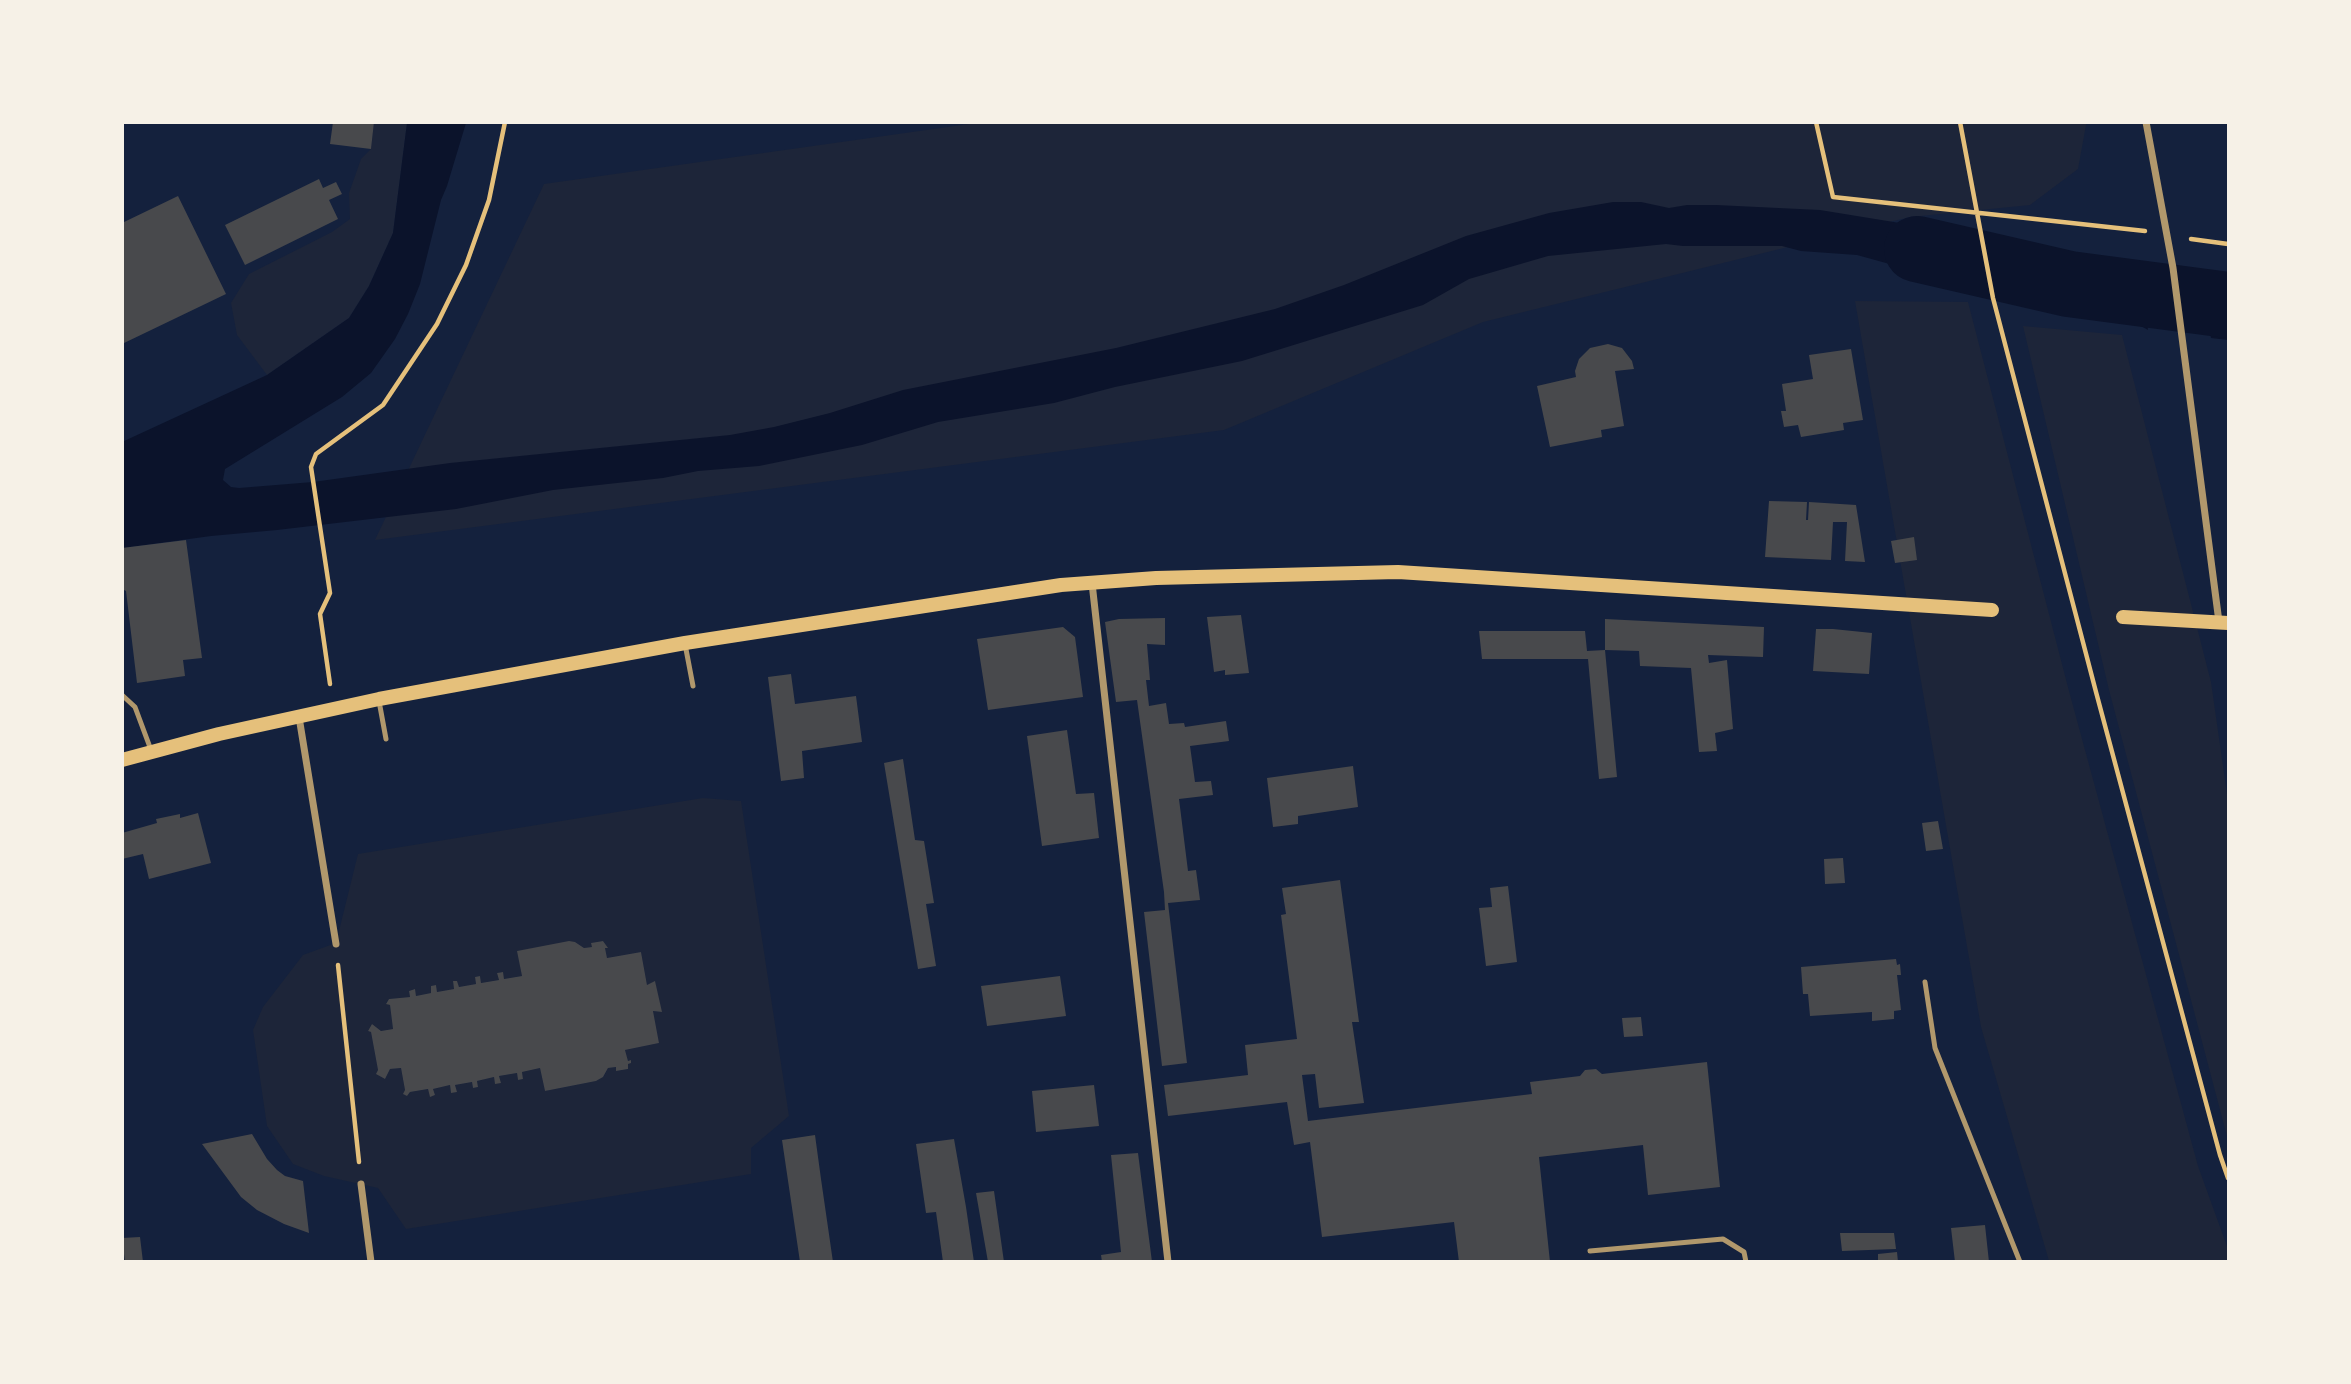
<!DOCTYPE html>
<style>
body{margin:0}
#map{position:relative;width:2351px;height:1384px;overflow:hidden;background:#14213d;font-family:Georgia,serif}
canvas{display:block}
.frame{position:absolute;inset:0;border:124px solid #f6f1e7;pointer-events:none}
</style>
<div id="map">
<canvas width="2351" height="1384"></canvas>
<div class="frame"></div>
</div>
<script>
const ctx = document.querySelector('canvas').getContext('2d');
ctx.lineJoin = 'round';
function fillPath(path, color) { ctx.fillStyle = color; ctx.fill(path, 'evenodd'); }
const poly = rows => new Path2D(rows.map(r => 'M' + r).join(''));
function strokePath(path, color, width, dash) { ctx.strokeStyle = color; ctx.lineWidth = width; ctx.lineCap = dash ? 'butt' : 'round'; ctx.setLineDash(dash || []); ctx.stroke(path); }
fillPath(poly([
 [983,122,2086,122,2086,125,2078,169,2030,205,1910,217,1483,322,1224,430,375,540,544,184],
 [374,123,407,123,393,233,369,286,349,318,267,375,237,335,231,303,249,274,332,232,350,219,349,193,361,159,371,149],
 [1855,301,1968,302,2069,691,2198,1166,2228,1249,2228,1261,2049,1261,1981,1027],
 [2023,326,2122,335,2211,682,2228,801,2228,1140,2109,690],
 [703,798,741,801,789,1116,751,1148,751,1174,406,1229,378,1188,324,1176,293,1164,267,1126,253,1030,263,1007,303,955,336,943,358,854],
 [603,941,607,948,605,948,607,958,641,952,647,985,655,982,661,1012,653,1011,659,1043,625,1050,628,1061,631,1060,628,1064,628,1069,616,1071,616,1067,608,1068,604,1076,596,1081,545,1091,540,1068,522,1072,523,1079,518,1080,517,1073,499,1076,501,1083,495,1083,494,1077,477,1081,478,1087,473,1088,472,1082,455,1085,456,1091,451,1093,450,1085,433,1089,435,1095,430,1096,428,1089,410,1092,407,1096,404,1094,405,1090,401,1068,390,1069,385,1079,377,1074,378,1070,371,1032,368,1031,372,1024,381,1031,393,1029,390,1005,386,1003,389,999,410,997,409,991,414,989,416,996,431,993,431,986,436,985,437,992,454,989,453,981,457,981,459,987,476,984,475,977,480,976,481,983,499,980,497,973,502,972,504,979,522,976,518,951,575,942,584,948,592,947,592,943]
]), '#1d2539');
fillPath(poly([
 [407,123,466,123,447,186,441,200,420,284,408,314,395,339,371,373,342,397,225,469,223,480,231,487,239,488,313,482,450,463,730,435,774,427,830,413,903,390,1116,348,1275,309,1344,285,1466,236,1549,213,1613,202,1641,202,1669,208,1687,205,1716,205,1820,210,2004,240,2009,297,1857,255,1801,251,1782,246,1683,246,1666,244,1548,256,1469,279,1423,305,1242,361,1115,387,1054,403,938,422,862,445,759,466,698,471,663,478,553,490,456,509,277,530,211,536,123,548,122,442,267,375,349,318,369,286,393,233],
 [2041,246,2140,270,2148,330,2141,326,2045,305,2041,271],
 [2201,275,2228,276,2228,340,2211,338]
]), '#0b132b');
strokePath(poly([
 [1917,249,2069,284,2228,305]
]), '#0b132b', 66);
fillPath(poly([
 [333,122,374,122,371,149,330,144],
 [319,179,323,188,336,182,342,194,329,200,338,219,245,265,225,225],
 [178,196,226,294,122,344,122,223],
 [1608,344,1622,348,1632,361,1634,369,1615,371,1624,426,1601,430,1602,437,1550,447,1537,386,1576,377,1575,371,1579,359,1590,348],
 [1851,349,1863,420,1843,423,1844,430,1801,437,1798,425,1784,427,1781,411,1786,411,1782,384,1813,379,1809,355],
 [1769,501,1807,502,1806,520,1808,520,1809,502,1856,505,1865,562,1845,561,1847,522,1833,522,1831,560,1765,557],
 [1914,537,1917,560,1895,563,1891,541],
 [186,540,202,658,183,660,185,676,137,683,126,591,122,589,122,548],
 [1241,615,1249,673,1225,675,1225,670,1214,672,1207,617],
 [1165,618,1165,645,1147,644,1150,680,1146,680,1149,706,1166,703,1169,724,1184,723,1185,727,1226,721,1229,741,1190,746,1195,782,1211,781,1213,795,1179,799,1188,871,1196,870,1200,900,1168,903,1187,1063,1162,1066,1144,912,1165,910,1164,892,1137,700,1116,702,1105,622,1119,619],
 [1605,619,1764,627,1763,657,1708,655,1709,663,1727,660,1733,729,1715,733,1717,751,1699,752,1691,668,1640,666,1639,651,1605,650],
 [1063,627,1075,637,1083,697,988,710,977,639],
 [1816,629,1833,629,1872,633,1869,674,1813,671],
 [1479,631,1585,631,1587,651,1605,650,1617,777,1599,779,1588,659,1482,659],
 [791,674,795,704,856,696,862,742,802,751,804,778,781,781,768,677],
 [1067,730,1076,794,1094,793,1099,838,1042,846,1027,736],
 [903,759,915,840,924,841,934,903,926,904,936,966,918,969,884,763],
 [1353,766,1358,807,1298,816,1298,824,1273,827,1267,778],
 [198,813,211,863,149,879,143,854,122,859,122,833,157,823,156,819,180,814,180,818],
 [1938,821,1943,849,1926,851,1922,823],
 [1843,858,1845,883,1825,884,1824,859],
 [1340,880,1359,1022,1352,1022,1364,1103,1319,1108,1315,1074,1302,1075,1308,1121,1532,1094,1530,1082,1580,1076,1585,1070,1596,1069,1602,1074,1707,1062,1720,1187,1648,1195,1643,1145,1539,1157,1550,1262,1459,1262,1454,1222,1322,1237,1310,1142,1294,1145,1287,1102,1168,1116,1164,1085,1248,1075,1245,1045,1297,1039,1281,915,1286,914,1282,888],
 [1508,886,1517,962,1486,966,1479,908,1492,907,1490,888],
 [569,941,575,942,584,948,592,947,591,943,603,941,608,948,605,948,607,958,641,952,647,985,655,981,662,1012,653,1011,659,1043,625,1050,628,1061,631,1060,631,1063,628,1064,628,1069,616,1071,616,1067,608,1068,603,1077,596,1081,545,1091,540,1068,522,1072,523,1079,518,1080,517,1073,499,1076,501,1083,495,1084,494,1077,477,1081,478,1087,473,1088,472,1082,455,1085,457,1092,451,1093,450,1085,433,1089,435,1095,430,1097,428,1089,410,1092,407,1096,403,1094,405,1090,401,1068,390,1069,385,1079,376,1074,378,1070,371,1032,368,1031,372,1024,381,1031,393,1029,390,1005,386,1004,389,999,410,997,409,991,415,989,416,996,431,993,431,986,436,985,437,992,454,989,453,981,457,981,459,987,476,984,475,977,480,976,481,983,499,980,497,973,503,972,504,979,522,976,517,951],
 [1896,959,1897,965,1900,964,1901,975,1897,975,1901,1010,1894,1011,1894,1019,1872,1021,1872,1012,1810,1016,1808,994,1803,994,1801,967],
 [1060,976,1066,1016,987,1026,981,986],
 [1641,1017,1643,1036,1624,1037,1622,1018],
 [1094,1085,1099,1126,1036,1132,1032,1091],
 [252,1134,267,1159,277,1170,285,1176,303,1181,309,1233,284,1224,257,1210,241,1197,202,1144],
 [815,1135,821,1179,833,1262,800,1262,782,1140],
 [954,1139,966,1207,974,1262,943,1262,936,1212,926,1213,916,1144],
 [1138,1153,1152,1262,1102,1262,1101,1255,1121,1252,1111,1155],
 [994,1191,1004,1262,988,1262,976,1193],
 [1985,1225,1989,1262,1955,1262,1951,1228],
 [1840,1233,1894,1233,1896,1249,1842,1251],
 [140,1237,143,1262,125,1262,122,1238],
 [1897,1252,1898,1262,1878,1262,1878,1254]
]), '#48494c');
strokePath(poly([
 [1816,122,1833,197,2145,231],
 [1960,122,1993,298,2096,692,2220,1155,2228,1178],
 [2191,239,2228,244],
 [330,684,320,614,330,593,311,467,316,454,383,405,437,324,466,265,489,200,505,122],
 [338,965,359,1162]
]), '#e5c07b', 4.5);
strokePath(poly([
 [685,644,693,686],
 [122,695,135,707,151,750],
 [379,701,386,739],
 [1925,982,1935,1048,2020,1262],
 [1590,1251,1723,1239,1744,1252,1746,1262]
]), '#b1986c', 5);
strokePath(poly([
 [2146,122,2173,268,2219,622],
 [1092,583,1168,1262],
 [299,717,336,944],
 [361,1184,371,1262]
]), '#b1986c', 7);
strokePath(poly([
 [2123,617,2228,623],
 [122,760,219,734,379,699,685,643,1061,585,1156,578,1398,572,1992,610]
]), '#e5c07b', 14);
</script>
